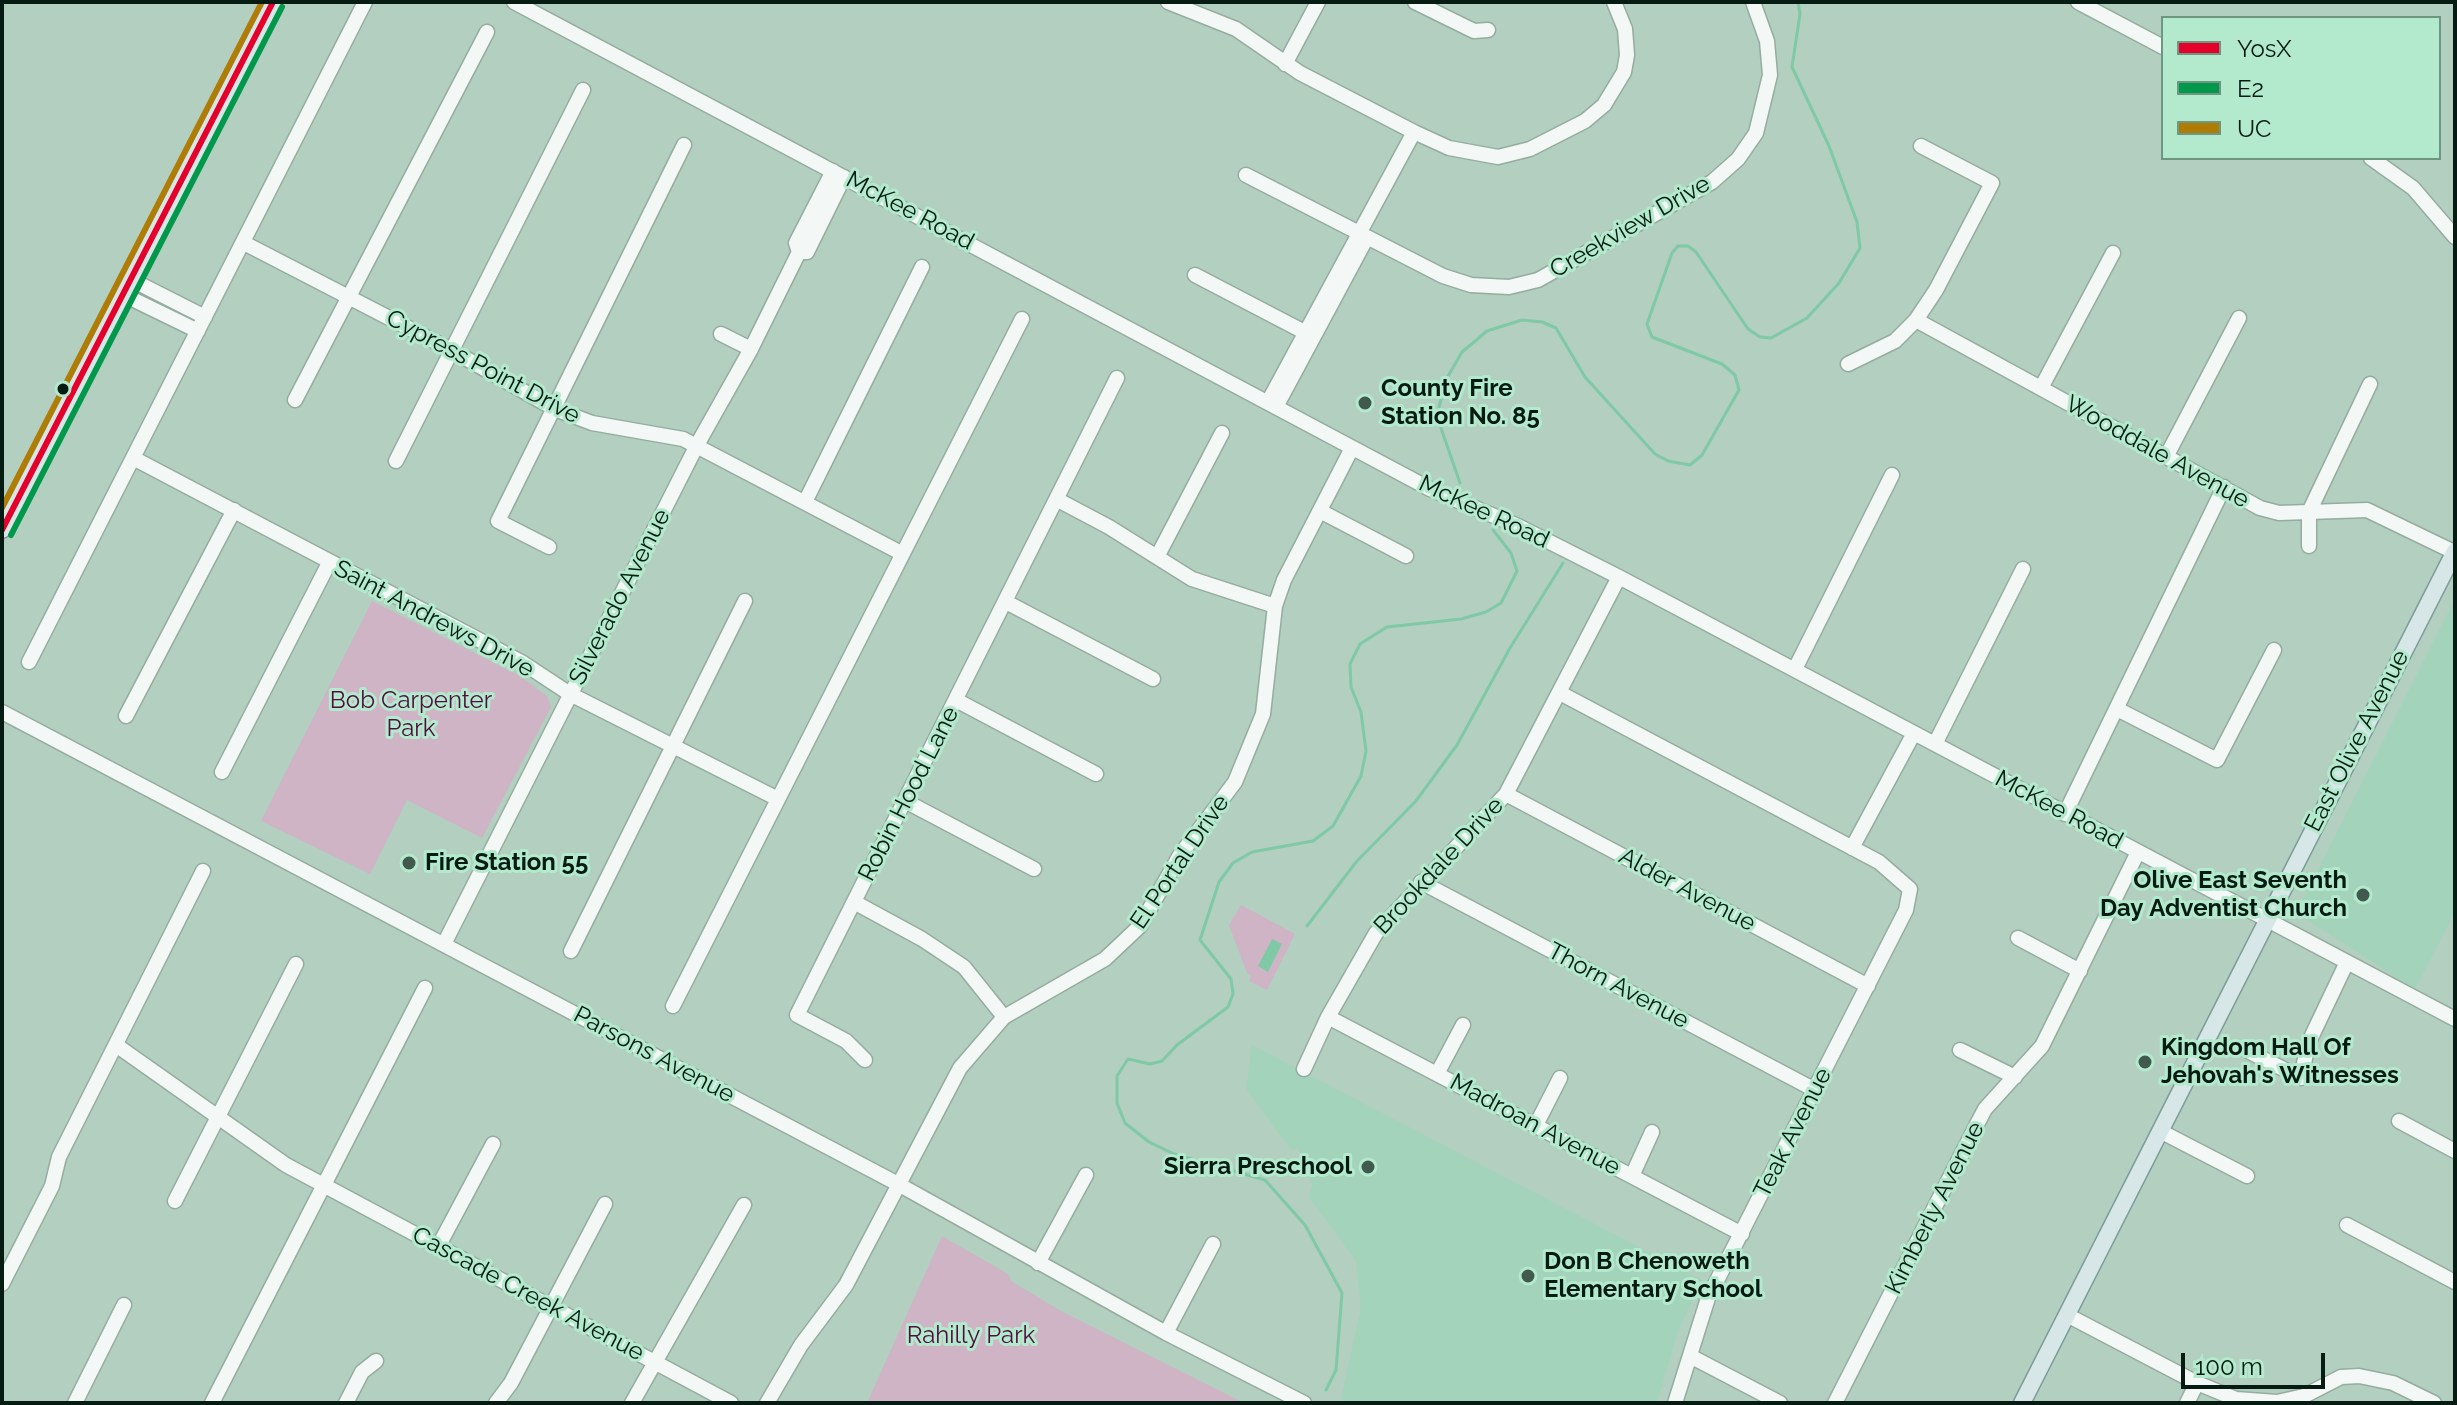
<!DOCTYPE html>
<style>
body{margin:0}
#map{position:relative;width:2457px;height:1405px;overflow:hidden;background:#b2cfc0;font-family:Raleway,sans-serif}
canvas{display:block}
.frame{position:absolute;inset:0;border:4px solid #061b11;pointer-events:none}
.legend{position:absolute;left:2161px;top:16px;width:280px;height:144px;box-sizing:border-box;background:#b3e9cc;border:2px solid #6e9781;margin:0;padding:10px 14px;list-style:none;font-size:24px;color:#061b11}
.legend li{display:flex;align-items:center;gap:16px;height:40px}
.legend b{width:40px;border:2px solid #6e9781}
.scale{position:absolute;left:2181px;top:1353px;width:144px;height:36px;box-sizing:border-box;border:4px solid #061b11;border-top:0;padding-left:10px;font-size:24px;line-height:28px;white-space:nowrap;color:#061b11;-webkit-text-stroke:6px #b3e9cc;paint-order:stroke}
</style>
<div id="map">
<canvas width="2457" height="1405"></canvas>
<div class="frame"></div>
<ul class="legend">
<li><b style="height:10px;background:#e4002b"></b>YosX</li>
<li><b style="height:10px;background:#01984b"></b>E2</li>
<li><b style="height:10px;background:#af7c05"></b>UC</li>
</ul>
<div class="scale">100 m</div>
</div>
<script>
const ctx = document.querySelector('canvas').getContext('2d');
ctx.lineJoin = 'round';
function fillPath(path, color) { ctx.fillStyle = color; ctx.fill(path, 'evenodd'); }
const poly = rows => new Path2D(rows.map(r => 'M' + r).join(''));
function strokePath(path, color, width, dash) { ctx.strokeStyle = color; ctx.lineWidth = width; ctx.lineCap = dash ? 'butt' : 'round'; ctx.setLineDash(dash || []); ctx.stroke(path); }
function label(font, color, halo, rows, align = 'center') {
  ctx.font = font + ' Raleway,sans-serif'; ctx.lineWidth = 6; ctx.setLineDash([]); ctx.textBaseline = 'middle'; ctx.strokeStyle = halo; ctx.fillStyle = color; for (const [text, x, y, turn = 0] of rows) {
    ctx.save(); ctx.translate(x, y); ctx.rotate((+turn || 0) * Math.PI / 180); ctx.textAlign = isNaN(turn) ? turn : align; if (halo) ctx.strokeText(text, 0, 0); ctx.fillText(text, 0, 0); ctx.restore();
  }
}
fillPath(poly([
 [2455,599,2455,912,2415,989,2296,913],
 [1252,1045,1702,1280,1678,1331,1657,1403,1347,1403,1341,1399,1361,1309,1356,1261,1309,1197,1312,1184,1298,1148,1291,1150,1246,1089]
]), '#a4d3bb');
fillPath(poly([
 [372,601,520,676,547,696,551,707,482,838,407,800,370,874,261,821],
 [1241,905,1295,934,1267,990,1249,981,1251,976,1247,973,1229,925],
 [942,1236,1008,1274,1011,1281,1061,1311,1244,1403,867,1403]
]), '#ceb4c5');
fillPath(poly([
 [1272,939,1282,944,1268,972,1258,966]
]), '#7fc9a6');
strokePath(poly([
 [1460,483,1441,428,1439,407,1447,378,1462,352,1487,331,1522,320,1542,322,1556,328,1585,377,1655,454,1668,461,1690,465,1702,455,1739,390,1735,375,1722,364,1652,337,1647,324,1672,253,1678,246,1688,246,1696,252,1748,329,1760,337,1771,338,1807,318,1839,283,1860,248,1857,222,1829,146,1792,67,1800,14,1798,2],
 [1307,926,1357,861,1416,801,1457,745,1510,648,1563,563],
 [1326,1390,1336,1370,1342,1293,1305,1225,1265,1180,1174,1154,1149,1142,1125,1123,1117,1103,1117,1076,1128,1059,1150,1064,1162,1061,1177,1045,1228,1007,1233,994,1231,979,1200,940,1219,882,1233,863,1252,852,1313,841,1333,826,1361,776,1366,751,1361,712,1351,687,1350,664,1360,644,1387,627,1461,619,1486,612,1501,603,1517,571,1511,553,1493,530],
 [1174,1403,1191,1403]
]), '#7fc9a6', 3);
const minor = poly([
 [514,2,1430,489,1518,526,1619,577,2455,1019],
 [1168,2,1236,29,1300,73,1414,132,1449,148,1498,157,1530,149,1585,121,1604,105,1624,72,1627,55,1625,29,1614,2],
 [1415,2,1474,31,1488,30],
 [2078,2,2163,47],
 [1285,64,1318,2],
 [2371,158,2413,188,2455,237],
 [1246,175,1443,276,1471,285,1509,287,1538,280,1712,182,1738,159,1756,133,1770,75,1767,41,1753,2],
 [244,243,451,350,555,409,592,423,683,439,901,553],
 [799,252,807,252,844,177],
 [1195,275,1312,336],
 [132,280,205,317],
 [124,295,198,331],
 [1916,320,2260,508,2279,513,2367,510,2454,552],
 [721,334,751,349],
 [1848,364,1895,341,1916,320,1936,290,1992,183,1921,146],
 [2041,388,2113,253],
 [295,400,487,32],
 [1268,402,1414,132],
 [1276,407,1364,243,1362,233],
 [2166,457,2239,318],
 [135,459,523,663,570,694,776,798],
 [396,461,583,90],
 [1058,500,1109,527,1192,579,1275,606],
 [805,502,922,267],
 [1320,511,1406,556],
 [2309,546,2309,512,2370,384],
 [549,547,498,521,684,145],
 [1157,557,1222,433],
 [1006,602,1153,679],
 [29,662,365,2],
 [1795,669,1892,475],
 [1560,693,1879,862,1910,889,1906,910,1708,1298,1675,1403],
 [956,700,1096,774],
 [2117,709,2217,760,2274,650],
 [2,712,898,1184,1166,1333,1304,1403],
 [126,716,234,510],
 [1935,744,2023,569],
 [222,772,329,563],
 [1506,794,1868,986],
 [905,801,1034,869],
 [2065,814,2224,487],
 [1852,848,1914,733],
 [1421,882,1815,1090],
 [854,902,922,939,964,967,1004,1017],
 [2018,938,2080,971],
 [444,944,697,445,751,349,799,252,796,243,833,171],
 [571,951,745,601],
 [673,1006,1022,319],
 [1328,1017,1742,1234],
 [116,1045,286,1165,731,1403],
 [1960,1050,2015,1077],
 [2246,1050,2301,1078,2308,1044,2347,962],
 [865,1060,846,1041,797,1015,1117,378],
 [1304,1069,1328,1017,1376,933,1506,794,1619,577],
 [1438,1072,1463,1025],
 [2399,1121,2455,1151],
 [1536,1125,1560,1078],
 [2160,1131,2247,1176],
 [1632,1176,1652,1132],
 [175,1201,296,964],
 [2347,1225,2455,1282],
 [438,1247,493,1144],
 [1038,1263,1086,1175],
 [2,1284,52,1186,59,1157,203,871],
 [2067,1315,2197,1383,2236,1399,2277,1402,2304,1396,2341,1377,2359,1376,2393,1383,2434,1403],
 [1166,1333,1213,1244],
 [1690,1356,1780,1403],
 [75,1403,124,1305],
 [212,1403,425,988],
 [346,1403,362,1372,376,1361],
 [496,1403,511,1383,605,1204],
 [632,1403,744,1205],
 [767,1403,801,1345,846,1285,960,1068,1004,1017,1105,959,1140,926,1180,855,1235,782,1263,714,1275,606,1284,580,1352,448],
 [1835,1403,1975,1128,1985,1109,2042,1046,2138,852],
 [2187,1403,2197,1383]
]);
const major = poly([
 [2,530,273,2],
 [2022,1403,2455,551]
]);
strokePath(minor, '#95aca0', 17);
strokePath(major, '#7c9c9a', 19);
strokePath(minor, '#f3f8f6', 14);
strokePath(major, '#d7e6e6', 16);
strokePath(poly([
 [2,530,273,2]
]), '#e4002b', 6);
strokePath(poly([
 [11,535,282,7]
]), '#01984b', 6);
strokePath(poly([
 [2,508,262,2]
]), '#af7c05', 6);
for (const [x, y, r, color] of [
 [63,389,7,"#061b11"],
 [1365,403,8,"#425a4e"],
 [409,863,8,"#425a4e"],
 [2363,895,8,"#425a4e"],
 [2145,1062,8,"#425a4e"],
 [1368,1167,8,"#425a4e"],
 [1528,1276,8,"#425a4e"]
]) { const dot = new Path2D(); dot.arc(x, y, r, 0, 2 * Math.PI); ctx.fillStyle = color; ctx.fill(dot); strokePath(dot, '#b3e9cc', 3); }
label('24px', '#061b11', '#b3e9cc', [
 ["McKee Road",910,211,28],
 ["Creekview Drive",1630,227,-30],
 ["Cypress Point Drive",483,367,28],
 ["Wooddale Avenue",2157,452,29],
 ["McKee Road",1484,512,25],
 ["Silverado Avenue",620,597,-63],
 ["Saint Andrews Drive",434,619,28],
 ["East Olive Avenue",2357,741,-63],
 ["Robin Hood Lane",909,794,-63],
 ["McKee Road",2059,810,28],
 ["El Portal Drive",1180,862,-56],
 ["Brookdale Drive",1439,866,-47],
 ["Alder Avenue",1687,890,28],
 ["Thorn Avenue",1618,986,28],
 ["Parsons Avenue",654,1055,28],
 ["Madroan Avenue",1535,1125,28],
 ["Teak Avenue",1793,1133,-63],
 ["Kimberly Avenue",1935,1208,-63],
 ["Cascade Creek Avenue",528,1294,28]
]);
label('bold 24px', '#061b11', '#b3e9cc', [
 ["County Fire",1381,389],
 ["Station No. 85",1381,417],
 ["Fire Station 55",425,863],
 ["Olive East Seventh",2347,881,"right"],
 ["Day Adventist Church",2347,909,"right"],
 ["Kingdom Hall Of",2161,1048],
 ["Jehovah's Witnesses",2161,1076],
 ["Sierra Preschool",1352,1167,"right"],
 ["Don B Chenoweth",1544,1262],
 ["Elementary School",1544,1290]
], 'left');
label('24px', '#510d3e', '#b3e9cc', [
 ["Bob Carpenter",411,701],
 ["Park",411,729],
 ["Rahilly Park",971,1336]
]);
</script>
